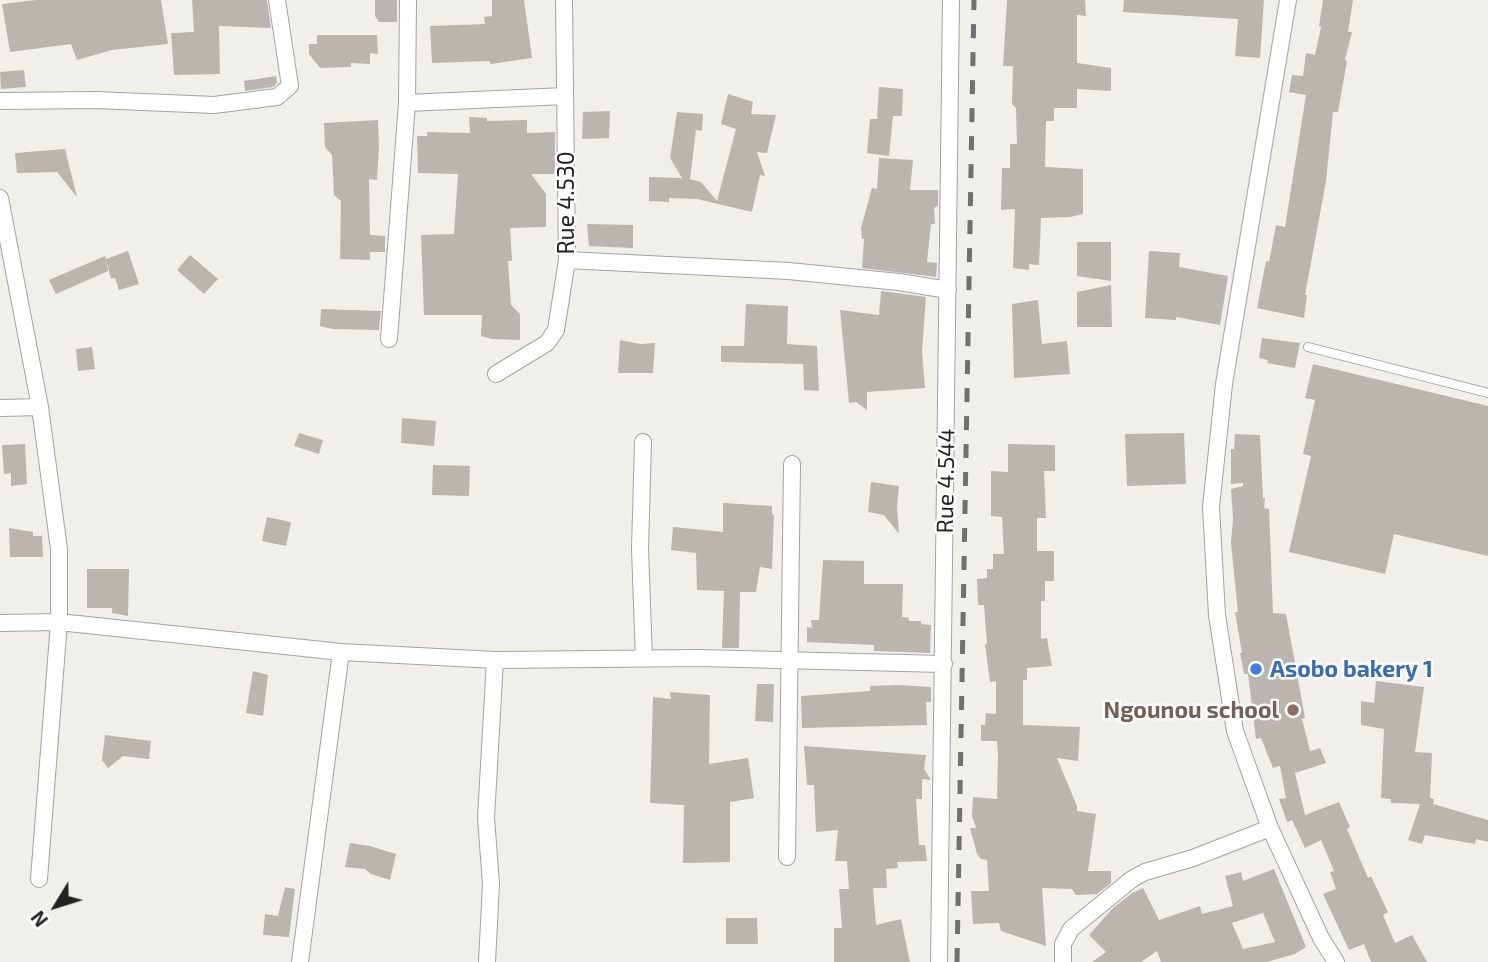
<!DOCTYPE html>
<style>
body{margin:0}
#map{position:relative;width:1488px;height:962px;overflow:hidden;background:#f1efe9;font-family:"Exo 2",sans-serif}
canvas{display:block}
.north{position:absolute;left:21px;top:871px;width:70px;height:70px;-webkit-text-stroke:5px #fff;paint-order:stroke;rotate:232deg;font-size:19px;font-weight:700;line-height:28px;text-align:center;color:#222}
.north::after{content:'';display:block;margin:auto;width:24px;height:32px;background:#222;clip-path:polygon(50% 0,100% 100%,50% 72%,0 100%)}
</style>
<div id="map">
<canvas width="1488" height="962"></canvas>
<div class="north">N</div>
</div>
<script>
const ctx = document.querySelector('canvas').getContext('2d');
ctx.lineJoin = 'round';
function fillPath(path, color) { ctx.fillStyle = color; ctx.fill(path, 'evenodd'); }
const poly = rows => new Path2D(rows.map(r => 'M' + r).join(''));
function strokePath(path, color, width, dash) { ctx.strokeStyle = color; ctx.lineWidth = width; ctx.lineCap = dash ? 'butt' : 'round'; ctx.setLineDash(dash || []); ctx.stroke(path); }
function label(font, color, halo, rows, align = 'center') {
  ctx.font = font + ' "Exo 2",sans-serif'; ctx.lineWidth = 5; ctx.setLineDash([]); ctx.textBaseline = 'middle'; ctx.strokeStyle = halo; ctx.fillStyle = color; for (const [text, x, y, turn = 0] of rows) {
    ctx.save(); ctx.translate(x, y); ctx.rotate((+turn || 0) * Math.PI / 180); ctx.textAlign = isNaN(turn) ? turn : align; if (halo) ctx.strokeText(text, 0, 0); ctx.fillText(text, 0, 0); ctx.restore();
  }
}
fillPath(poly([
 [36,0,161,0,168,44,112,50,77,60,71,44,10,52,2,4],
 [192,0,267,0,271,28,219,26,220,74,174,75,171,33,194,32],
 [375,0,397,0,397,22,379,22,375,16],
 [492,0,524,0,532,58,491,64,489,61,432,63,430,26,485,24,484,17,492,16],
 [1007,0,1085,0,1086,16,1077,15,1077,63,1111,68,1111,91,1077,89,1077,108,1054,108,1054,121,1046,121,1045,167,1083,169,1083,214,1070,217,1041,218,1039,265,1029,264,1029,270,1013,268,1015,209,1001,210,1002,168,1010,168,1010,144,1017,144,1016,108,1012,104,1013,66,1003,66],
 [1124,0,1264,0,1260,58,1235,56,1238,19,1123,12],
 [1323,0,1353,0,1348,32,1352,32,1345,60,1347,61,1338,112,1333,112,1326,181,1305,295,1307,295,1304,318,1257,308,1266,261,1269,262,1276,225,1285,227,1306,95,1289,92,1292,75,1303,76,1306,53,1315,55,1321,27,1319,26],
 [317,35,377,35,378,54,370,53,370,64,351,63,351,67,320,68,309,54,309,44,317,44],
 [24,70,26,87,1,89,0,72],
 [276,76,277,83,273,87,245,91,244,81],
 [879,87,903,89,902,116,893,116,889,156,867,153,870,119,877,119],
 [728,94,753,102,751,114,776,115,767,153,757,152,765,176,760,175,752,212,697,199,669,198,669,202,649,201,649,177,682,178,670,158,677,112,703,114,702,131,696,130,690,179,701,182,717,201,736,129,721,124],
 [610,111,609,138,582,139,583,112],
 [469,117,487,118,487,121,527,120,527,133,555,132,555,174,531,174,546,194,546,227,510,228,512,261,508,261,511,305,520,314,520,340,492,339,481,336,482,315,424,315,421,235,454,234,458,174,418,173,417,136,427,136,427,132,470,133],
 [378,120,379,145,377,180,369,179,370,235,385,236,385,252,370,252,370,260,340,259,341,201,334,195,332,155,325,147,324,123],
 [65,149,77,197,57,172,17,173,15,153],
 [879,158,913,160,910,190,938,190,938,206,934,208,935,224,931,224,927,262,937,263,936,277,862,268,864,239,862,239,861,228,872,188,877,189],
 [587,224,633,225,633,248,589,246],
 [1077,242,1111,242,1111,281,1077,276],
 [128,251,139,284,119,290,115,278,111,279,106,259,108,271,56,294,49,280,105,256,106,259],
 [1149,251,1180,253,1179,267,1228,276,1220,325,1176,317,1176,320,1145,318],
 [190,255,218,279,204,294,177,270],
 [1111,285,1112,327,1077,327,1077,292],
 [881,291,926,297,922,351,925,388,867,392,867,410,856,402,849,403,840,310,879,315],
 [1038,300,1042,344,1067,341,1070,374,1014,378,1012,304],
 [746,304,788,306,787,344,817,346,819,391,804,390,803,364,721,362,721,346,744,346],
 [321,309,381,311,379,330,333,329,320,326],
 [1262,338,1300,343,1295,368,1267,363,1268,360,1259,358],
 [620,340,640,344,655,343,653,373,618,373],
 [92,347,95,369,78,371,76,349],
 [1313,364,1488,406,1488,556,1394,534,1385,574,1289,552,1311,456,1303,454,1315,400,1305,398],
 [402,418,436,421,434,446,401,443],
 [299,433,323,440,319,454,294,446],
 [1184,433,1186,484,1127,486,1125,434],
 [1235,434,1260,435,1263,498,1265,498,1264,508,1269,509,1273,613,1286,614,1305,718,1302,719,1310,751,1320,748,1326,763,1295,773,1305,815,1339,802,1350,827,1347,829,1368,878,1371,876,1388,912,1383,915,1395,943,1412,935,1427,962,1371,962,1364,944,1349,950,1323,894,1336,889,1330,872,1334,871,1321,840,1305,848,1292,820,1287,822,1279,799,1286,798,1280,766,1273,768,1261,738,1256,739,1248,674,1244,674,1240,653,1242,653,1235,612,1238,612,1231,543,1233,519,1231,489,1243,486,1243,483,1231,484,1231,449,1234,449],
 [25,444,27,484,11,486,11,473,4,474,2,445],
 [1008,444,1055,445,1055,471,1044,471,1046,518,1037,518,1037,551,1054,551,1054,581,1045,581,1045,601,1041,601,1041,639,1047,638,1052,666,1027,668,1027,680,1023,680,1023,725,1080,727,1078,761,1057,758,1077,806,1077,811,1096,814,1088,871,1111,871,1111,883,1097,894,1076,895,1072,889,1042,888,1046,946,1001,931,999,923,973,924,971,891,989,891,987,860,981,859,977,854,970,828,976,828,972,816,973,797,997,799,998,755,997,741,981,741,981,725,985,725,986,713,996,714,996,681,990,682,985,644,987,644,984,605,978,605,977,579,987,578,987,569,993,569,993,554,1004,554,1002,517,991,516,991,471,1008,472],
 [433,465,470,466,469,496,432,495],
 [871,482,899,486,897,506,899,534,884,515,868,512],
 [723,503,772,506,772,514,774,515,772,569,760,567,756,592,740,592,739,648,722,648,724,591,697,590,696,553,671,550,673,527,723,532],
 [267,517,291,522,286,546,262,541],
 [9,528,33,532,33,536,42,536,43,557,10,557],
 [823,560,864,561,864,584,903,584,902,617,909,618,909,621,921,621,921,624,931,625,930,653,874,651,874,645,807,642,807,627,812,628,811,620,819,620],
 [87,569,129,569,128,616,112,613,112,608,87,608],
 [253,671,268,675,263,716,246,713],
 [1376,681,1424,687,1415,752,1432,753,1430,798,1434,799,1433,804,1488,820,1488,842,1476,839,1475,844,1425,835,1422,844,1408,840,1420,804,1391,803,1391,799,1381,798,1384,729,1361,725,1361,701,1374,703],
 [757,684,774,684,773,722,755,721],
 [898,685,931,687,931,702,926,702,927,725,802,728,801,696,870,691,870,686],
 [670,692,710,695,709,764,748,758,754,798,730,802,730,862,683,863,684,805,650,803,653,697,671,699],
 [105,735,151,741,149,759,123,756,108,768,102,760],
 [804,746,926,755,924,769,931,780,922,779,922,799,916,799,919,845,925,845,927,861,897,862,898,868,886,869,887,888,873,888,876,925,901,919,910,962,834,962,834,928,842,928,839,889,849,889,847,861,835,861,838,830,816,832,814,785,807,785],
 [350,843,370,846,396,854,390,880,371,874,365,869,345,867],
 [1274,869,1306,947,1295,954,1267,962,1161,962,1157,951,1141,962,1092,962,1106,952,1089,935,1112,909,1132,893,1143,888,1159,920,1200,906,1202,914,1233,906,1225,876,1241,872,1243,881],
 [1263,913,1275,942,1243,949,1232,923],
 [285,887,295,889,289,937,263,935,265,914,278,916],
 [726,918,757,918,758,944,726,944]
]), '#bab6af');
const service = poly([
 [1308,347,1488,393]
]);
const minor = poly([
 [1288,0,1224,384,1211,507,1217,615,1235,731,1270,828,1321,938,1336,962],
 [0,101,96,100,214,105,277,97,290,86,277,0],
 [407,103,565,96],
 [0,198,40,407,0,408],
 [567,260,789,271,899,282,948,290],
 [389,339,407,103,408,0],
 [496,374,547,343,556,330,567,260,564,0],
 [643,442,640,549,644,659],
 [0,623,59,622,341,652,495,660,699,658,944,664],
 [787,857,792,464],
 [39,879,59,622,59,549,40,407],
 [300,962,341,652],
 [487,962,491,884,486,818,495,660],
 [939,962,951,0],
 [1063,962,1063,944,1071,929,1132,879,1145,872,1193,858,1270,828]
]);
strokePath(service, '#a3a3a3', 10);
strokePath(minor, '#a3a3a3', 18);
strokePath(service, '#fff', 8);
strokePath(minor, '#fff', 16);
strokePath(poly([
 [957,962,974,0]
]), '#707070', 5, [14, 14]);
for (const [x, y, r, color] of [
 [1256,669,7,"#3f7fe0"],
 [1293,710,7,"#8d6e63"]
]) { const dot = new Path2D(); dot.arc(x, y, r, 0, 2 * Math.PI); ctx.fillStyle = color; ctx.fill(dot); strokePath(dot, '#fff', 2.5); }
label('23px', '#222', '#fff', [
 ["Rue 4.530",566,203,-90],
 ["Rue 4.544",946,481,-89]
]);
label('bold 23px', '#366cbe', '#fff', [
 ["Asobo bakery 1",1270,669]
], 'left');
label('bold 23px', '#785e54', '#fff', [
 ["Ngounou school",1279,710]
], 'right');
</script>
